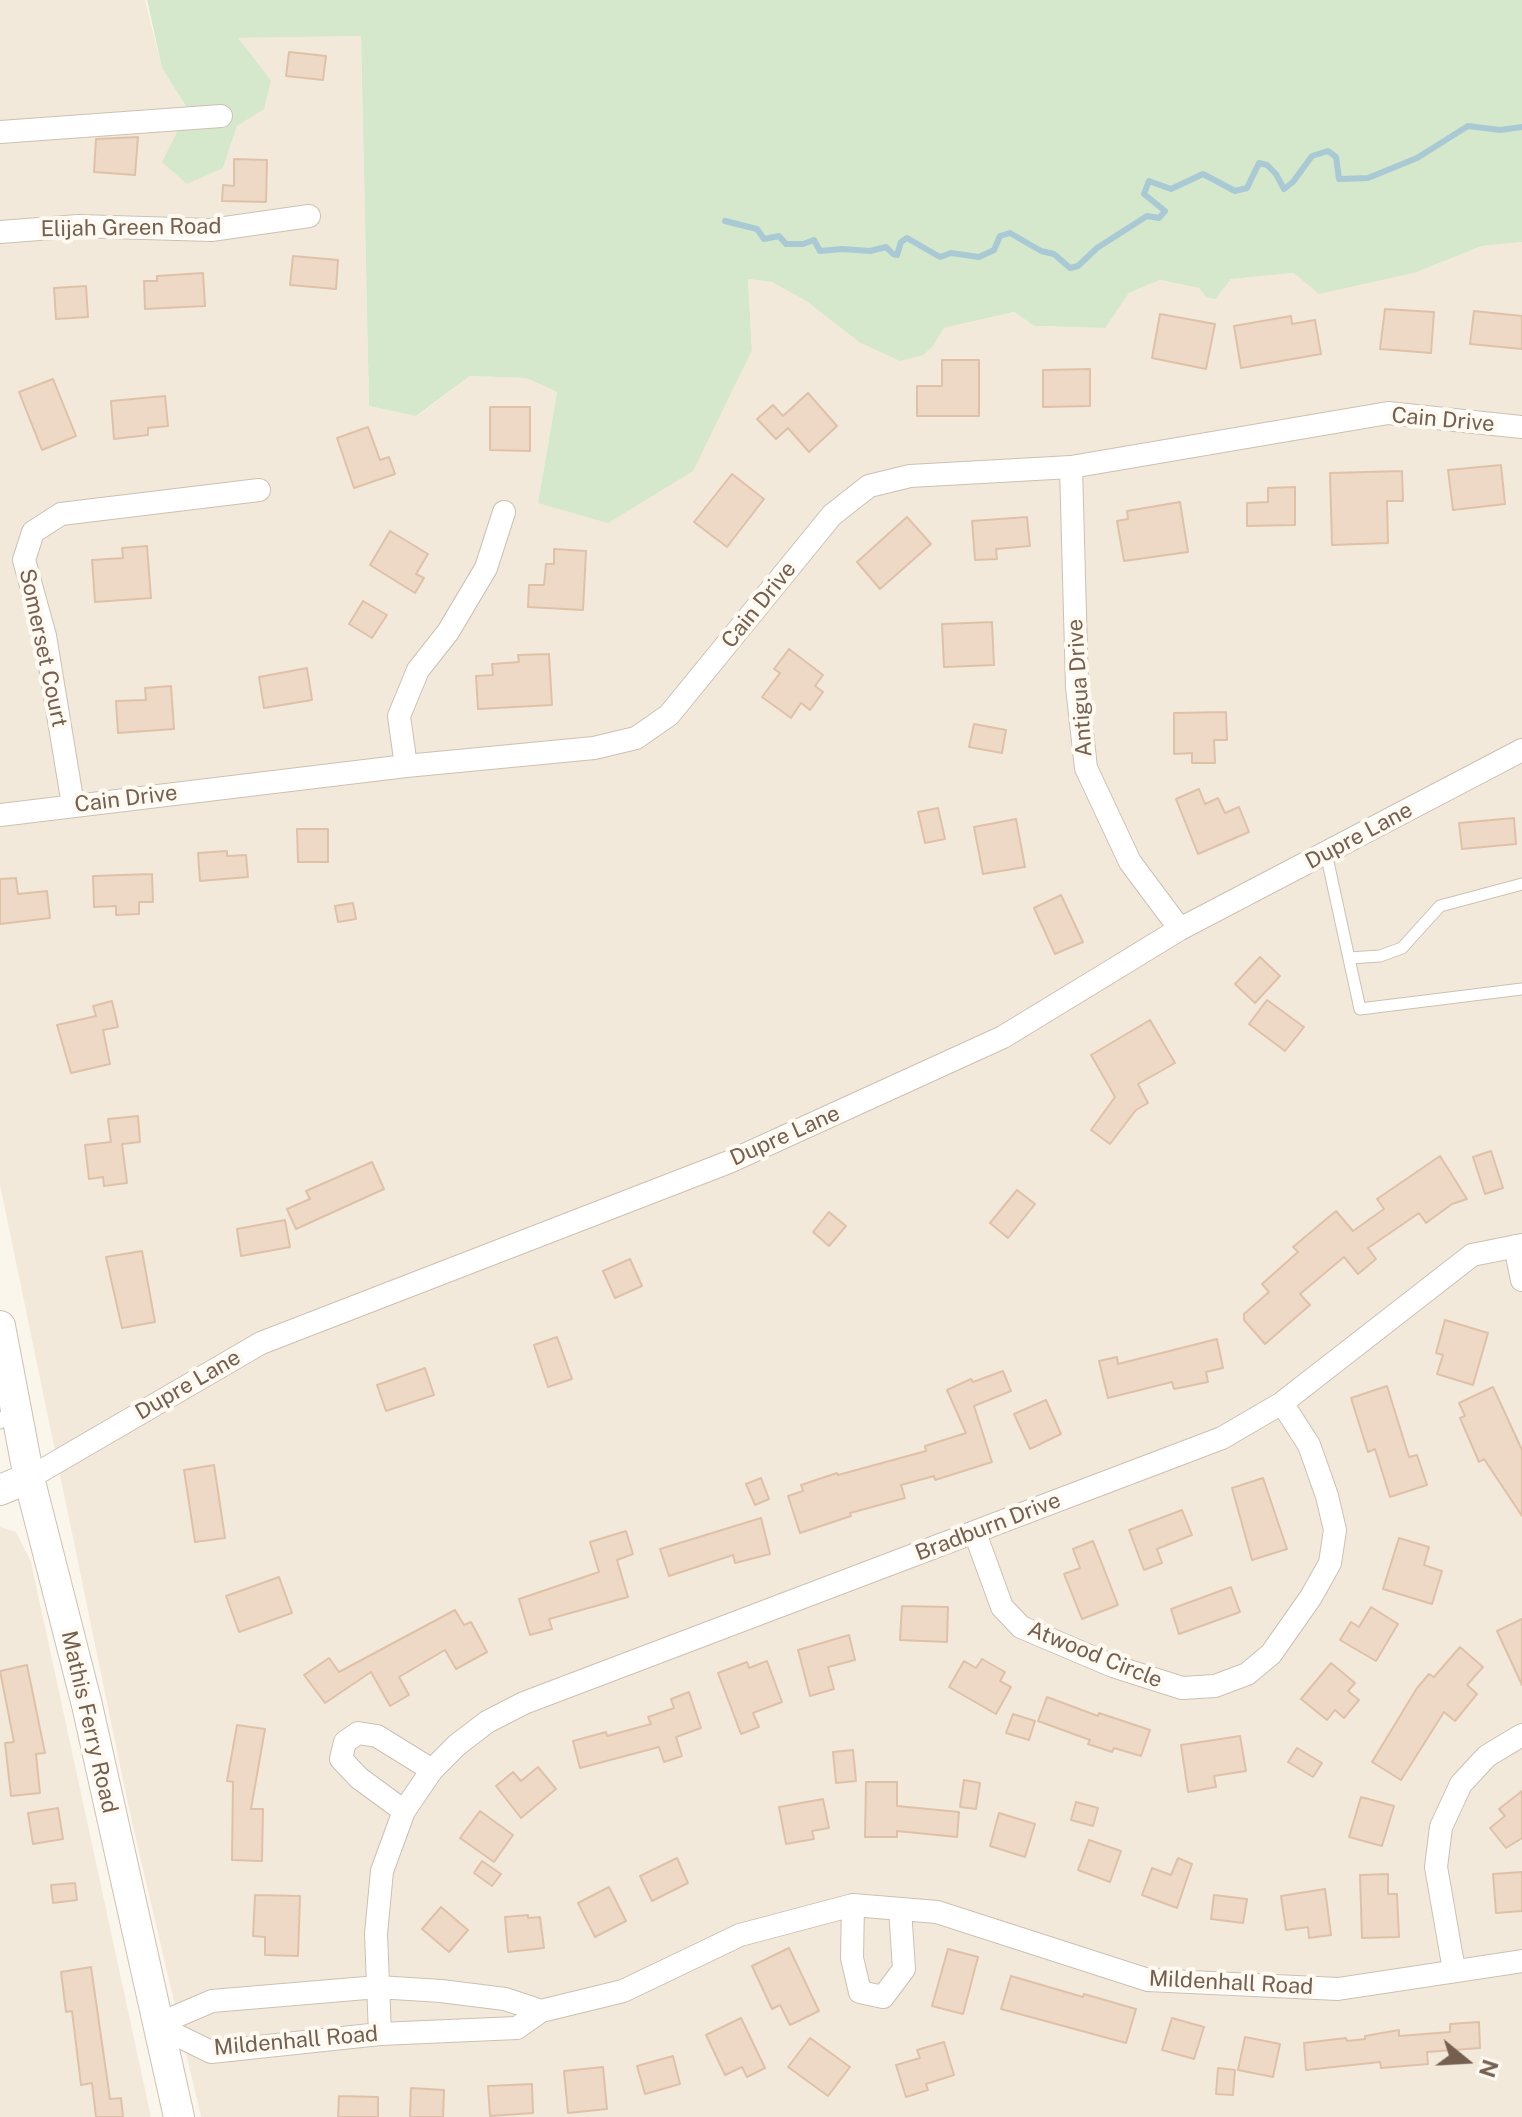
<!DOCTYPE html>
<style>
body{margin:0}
#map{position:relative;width:1522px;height:2117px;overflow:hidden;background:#fbf6ec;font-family:"Public Sans",sans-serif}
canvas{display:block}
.north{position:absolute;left:1426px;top:2021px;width:80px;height:80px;-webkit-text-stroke:6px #fefaf2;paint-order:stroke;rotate:108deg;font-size:22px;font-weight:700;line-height:32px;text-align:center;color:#756050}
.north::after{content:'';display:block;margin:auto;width:28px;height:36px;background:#756050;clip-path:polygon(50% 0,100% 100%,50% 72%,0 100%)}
</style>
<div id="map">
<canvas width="1522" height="2117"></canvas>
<div class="north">N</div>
</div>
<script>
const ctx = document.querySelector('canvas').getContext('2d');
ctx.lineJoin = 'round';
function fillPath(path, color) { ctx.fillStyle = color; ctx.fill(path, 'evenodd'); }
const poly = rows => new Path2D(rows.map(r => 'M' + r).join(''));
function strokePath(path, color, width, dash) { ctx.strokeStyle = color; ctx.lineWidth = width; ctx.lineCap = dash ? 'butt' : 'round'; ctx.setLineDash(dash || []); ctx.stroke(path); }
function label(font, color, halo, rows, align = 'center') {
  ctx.font = font + ' "Public Sans",sans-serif'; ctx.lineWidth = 8; ctx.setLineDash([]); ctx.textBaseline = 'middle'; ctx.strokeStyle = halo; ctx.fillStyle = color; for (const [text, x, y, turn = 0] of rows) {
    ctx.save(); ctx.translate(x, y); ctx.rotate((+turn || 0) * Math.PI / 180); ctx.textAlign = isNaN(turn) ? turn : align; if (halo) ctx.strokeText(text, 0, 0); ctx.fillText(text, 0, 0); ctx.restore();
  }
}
fillPath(poly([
 [0,0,145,0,162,68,223,168,237,126,271,80,237,38,361,36,369,406,417,416,470,376,526,378,557,392,538,503,752,350,748,279,772,282,806,301,859,342,933,346,944,328,1014,312,1034,326,1104,328,1129,293,1160,280,1199,288,1206,297,1231,279,1294,273,1417,272,1482,246,1522,242,1522,2117,201,2117,129,1809,0,1185],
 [0,1527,16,1532,31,1562,151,2117,0,2117]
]), '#f2e9db');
fillPath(poly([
 [147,0,1522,0,1522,242,1482,246,1417,272,1319,294,1294,273,1231,279,1215,299,1206,297,1199,288,1160,280,1129,293,1105,328,1034,326,1014,312,944,328,933,346,923,355,900,361,859,342,806,301,772,282,748,279,752,350,693,471,608,523,538,503,557,392,526,378,470,376,416,416,369,406,361,36,238,38,271,80,264,109,237,126,223,168,187,184,162,162,188,110,162,68]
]), '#d5e8cb');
strokePath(poly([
 [725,221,757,229,764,239,779,236,786,244,803,244,814,240,820,251,842,249,870,251,886,247,893,254,897,255,901,242,907,238,940,257,951,253,979,257,994,250,1000,236,1010,233,1041,251,1054,254,1070,268,1078,266,1097,248,1147,216,1159,218,1165,211,1144,194,1149,181,1171,189,1203,174,1235,191,1247,188,1259,163,1267,165,1276,174,1284,189,1293,182,1312,156,1328,151,1336,157,1339,179,1368,178,1417,158,1468,126,1500,130,1522,127]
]), '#a9cad4', 6);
const building = poly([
 [289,52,326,56,323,80,286,76,289,52],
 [138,137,135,175,94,172,96,139,138,137],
 [234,159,267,160,266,202,222,201,223,185,234,186,234,159],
 [293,256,338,260,336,289,290,285,293,256],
 [203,273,205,306,145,309,144,281,157,281,157,276,203,273],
 [86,286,88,317,56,319,54,288,86,286],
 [1385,309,1434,312,1431,353,1380,349,1385,309],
 [1474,311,1522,316,1522,349,1470,344,1474,311],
 [1160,314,1215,324,1206,369,1152,358,1160,314],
 [1291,316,1292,324,1315,320,1321,354,1241,368,1234,326,1291,316],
 [942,360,979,360,979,416,917,416,917,386,942,386,942,360],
 [1090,369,1090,406,1043,407,1043,370,1090,369],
 [53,379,76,436,42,450,19,392,53,379],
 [808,393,837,426,809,452,788,428,776,439,757,419,773,405,783,416,808,393],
 [165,396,168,426,148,428,148,435,114,439,111,401,165,396],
 [490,407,530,407,530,451,490,450,490,407],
 [368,427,380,460,389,457,395,474,354,488,337,438,368,427],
 [1501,465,1505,504,1453,510,1448,470,1501,465],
 [1402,471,1403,501,1387,501,1388,543,1332,545,1330,473,1402,471],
 [732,474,764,499,727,547,694,522,732,474],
 [1295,487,1295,525,1247,526,1247,503,1268,502,1268,488,1295,487],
 [1180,502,1188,552,1124,561,1117,521,1128,519,1127,511,1180,502],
 [907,517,931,544,880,589,857,562,907,517],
 [1027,517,1030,546,996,549,997,559,975,560,972,521,1027,517],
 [390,531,428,554,416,574,424,578,415,593,370,565,390,531],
 [147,546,151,598,95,602,92,560,123,558,122,548,147,546],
 [554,549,586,551,583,610,528,607,529,585,544,585,546,564,554,564,554,549],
 [363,601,387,615,372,638,349,624,363,601],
 [992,622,994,665,944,667,942,624,992,622],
 [789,649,823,675,815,686,823,692,810,710,801,703,791,718,762,697,780,673,774,669,789,649],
 [549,654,552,705,478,709,476,676,493,675,492,664,519,662,518,655,549,654],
 [307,668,312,700,264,708,259,677,307,668],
 [171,686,174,729,118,733,116,701,146,700,145,688,171,686],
 [1226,712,1227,740,1214,740,1215,763,1192,763,1192,753,1174,754,1174,713,1226,712],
 [974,724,1006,730,1002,753,969,747,974,724],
 [1199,789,1205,804,1218,798,1225,813,1239,807,1249,832,1198,854,1176,799,1199,789],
 [938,808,945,839,925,843,918,812,938,808],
 [1514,818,1516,844,1462,849,1459,823,1514,818],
 [1016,819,1025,867,983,874,974,827,1016,819],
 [297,829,328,829,328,862,298,862,297,829],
 [227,851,227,856,246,855,248,877,200,881,198,853,227,851],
 [152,874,153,902,139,902,139,914,116,915,116,906,94,907,93,876,152,874],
 [16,878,18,894,47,891,50,918,0,924,0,879,16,878],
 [1061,895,1083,942,1055,954,1034,908,1061,895],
 [353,903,356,919,338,922,335,906,353,903],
 [1260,957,1280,976,1255,1003,1235,984,1260,957],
 [1267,1000,1304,1027,1285,1051,1249,1024,1267,1000],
 [112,1001,118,1027,103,1030,110,1064,71,1073,57,1025,96,1016,93,1006,112,1001],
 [1150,1020,1175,1063,1138,1084,1148,1103,1136,1110,1110,1144,1091,1130,1115,1097,1091,1055,1150,1020],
 [138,1116,140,1142,122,1144,127,1183,104,1186,103,1177,89,1179,85,1145,111,1142,108,1119,138,1116],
 [1491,1151,1503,1188,1485,1194,1473,1157,1491,1151],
 [1440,1156,1467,1199,1452,1204,1426,1223,1419,1213,1368,1248,1376,1259,1358,1274,1344,1257,1300,1294,1310,1305,1265,1344,1244,1320,1244,1314,1269,1292,1262,1284,1298,1252,1293,1247,1336,1211,1353,1231,1384,1209,1377,1199,1440,1156],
 [372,1162,384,1189,296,1229,287,1209,310,1199,306,1191,372,1162],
 [1017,1190,1035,1204,1008,1238,990,1223,1017,1190],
 [829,1212,846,1226,829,1246,813,1232,829,1212],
 [285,1220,290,1247,241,1256,237,1229,285,1220],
 [142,1251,155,1322,122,1328,106,1257,142,1251],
 [630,1259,642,1286,615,1298,603,1271,630,1259],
 [1445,1320,1488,1333,1473,1385,1437,1374,1443,1355,1436,1353,1445,1320],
 [557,1337,572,1379,548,1387,534,1345,557,1337],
 [1217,1339,1223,1368,1206,1372,1208,1382,1174,1389,1172,1382,1108,1398,1099,1361,1117,1357,1118,1364,1217,1339],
 [425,1368,434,1395,386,1411,377,1385,425,1368],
 [1003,1371,1011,1391,974,1406,992,1462,935,1480,934,1476,901,1485,905,1498,850,1513,851,1516,800,1533,788,1496,803,1491,801,1485,837,1473,838,1475,926,1451,925,1446,966,1433,947,1390,971,1379,973,1382,1003,1371],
 [1387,1386,1409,1457,1417,1455,1427,1485,1390,1497,1375,1449,1368,1452,1351,1398,1387,1386],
 [1493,1387,1522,1450,1522,1516,1484,1459,1479,1462,1460,1418,1465,1416,1459,1403,1493,1387],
 [1046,1400,1061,1434,1030,1449,1014,1414,1046,1400],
 [214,1465,225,1538,195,1542,184,1470,214,1465],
 [761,1478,769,1499,755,1505,746,1484,761,1478],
 [1263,1478,1287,1549,1252,1560,1232,1488,1263,1478],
 [1182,1510,1192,1535,1157,1549,1162,1563,1144,1570,1129,1530,1182,1510],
 [761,1518,770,1554,735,1563,733,1555,669,1576,660,1549,761,1518],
 [626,1531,633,1554,617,1560,628,1597,549,1619,552,1629,530,1635,519,1599,599,1572,590,1542,626,1531],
 [1399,1538,1429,1547,1424,1565,1442,1571,1432,1604,1383,1589,1399,1538],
 [1093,1541,1118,1605,1082,1619,1064,1574,1080,1568,1073,1549,1093,1541],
 [279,1577,292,1613,239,1632,226,1596,279,1577],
 [1231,1587,1240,1612,1179,1634,1171,1609,1231,1587],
 [902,1606,948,1607,947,1642,900,1640,902,1606],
 [1371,1607,1398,1624,1376,1661,1340,1640,1351,1622,1359,1627,1371,1607],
 [455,1610,464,1625,471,1622,487,1652,456,1669,445,1650,399,1677,409,1695,390,1706,371,1672,325,1703,304,1675,329,1658,339,1672,455,1610],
 [1522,1619,1522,1685,1497,1631,1522,1619],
 [849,1635,855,1660,828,1667,834,1689,810,1696,798,1650,849,1635],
 [1460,1647,1483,1667,1467,1685,1477,1694,1455,1721,1444,1712,1401,1780,1372,1762,1417,1688,1429,1674,1434,1677,1460,1647],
 [982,1659,1005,1672,1000,1681,1011,1687,996,1714,949,1687,964,1661,976,1668,982,1659],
 [767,1661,782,1702,753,1713,759,1727,741,1734,718,1673,747,1662,749,1668,767,1661],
 [1331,1663,1355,1683,1348,1691,1359,1700,1344,1718,1335,1710,1327,1720,1301,1699,1331,1663],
 [27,1665,45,1753,36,1754,40,1793,11,1796,5,1743,14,1742,0,1671,27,1665],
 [689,1692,701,1728,676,1737,682,1756,664,1762,659,1747,580,1768,573,1741,606,1732,607,1736,651,1724,648,1717,674,1708,671,1699,689,1692],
 [1047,1697,1098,1716,1099,1713,1150,1730,1141,1756,1114,1748,1112,1752,1088,1744,1090,1740,1038,1721,1047,1697],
 [1013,1714,1035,1721,1029,1740,1006,1733,1013,1714],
 [237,1725,265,1729,251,1809,263,1809,262,1861,232,1860,233,1782,227,1781,237,1725],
 [1240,1736,1246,1771,1214,1776,1216,1787,1188,1792,1181,1745,1240,1736],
 [1297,1748,1322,1763,1313,1777,1288,1762,1297,1748],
 [853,1750,856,1781,836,1783,833,1752,853,1750],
 [538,1767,556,1789,521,1818,496,1786,513,1772,521,1781,538,1767],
 [964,1780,980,1783,976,1809,960,1807,964,1780],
 [866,1782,897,1782,897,1806,959,1812,957,1837,897,1831,897,1837,865,1837,866,1782],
 [1522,1791,1522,1838,1506,1848,1490,1828,1505,1816,1499,1809,1522,1791],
 [1361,1797,1394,1806,1382,1846,1349,1837,1361,1797],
 [823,1799,829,1828,812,1831,814,1839,786,1844,779,1807,823,1799],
 [1076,1802,1098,1808,1093,1826,1071,1820,1076,1802],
 [58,1808,63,1839,33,1844,28,1813,58,1808],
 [480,1811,513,1835,494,1862,460,1838,480,1811],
 [999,1813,1035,1824,1025,1857,990,1846,999,1813],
 [1089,1840,1121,1851,1110,1882,1078,1870,1089,1840],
 [677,1858,688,1883,652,1901,640,1876,677,1858],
 [1178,1858,1192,1864,1177,1908,1142,1895,1152,1868,1171,1875,1178,1858],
 [482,1861,501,1874,492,1886,474,1873,482,1861],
 [1522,1872,1522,1911,1496,1913,1493,1874,1522,1872],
 [1388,1874,1388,1894,1397,1894,1399,1937,1362,1938,1360,1875,1388,1874],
 [75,1883,77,1900,53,1903,51,1885,75,1883],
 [609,1887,626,1921,595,1937,578,1903,609,1887],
 [1325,1889,1331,1935,1309,1938,1308,1927,1286,1930,1281,1896,1325,1889],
 [255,1895,300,1896,298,1956,265,1955,265,1937,253,1936,255,1895],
 [1214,1895,1247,1899,1243,1923,1211,1919,1214,1895],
 [441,1907,468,1930,449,1952,422,1929,441,1907],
 [528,1915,528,1918,540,1917,544,1948,508,1952,505,1917,528,1915],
 [789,1948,819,2011,790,2025,780,2005,772,2009,752,1966,789,1948],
 [948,1949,978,1957,963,2014,932,2006,948,1949],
 [91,1967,110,2099,121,2098,123,2117,96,2117,92,2083,81,2085,72,2011,66,2012,61,1972,91,1967],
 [1011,1976,1083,1997,1084,1994,1136,2009,1126,2043,1001,2009,1011,1976],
 [741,2018,765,2068,747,2077,742,2067,725,2075,706,2035,741,2018],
 [1172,2018,1204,2027,1194,2059,1162,2050,1172,2018],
 [1479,2022,1480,2048,1427,2052,1428,2064,1381,2068,1380,2062,1306,2070,1304,2043,1346,2038,1347,2041,1365,2039,1365,2036,1399,2030,1399,2036,1450,2032,1450,2024,1479,2022],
 [1245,2037,1280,2044,1273,2077,1238,2070,1245,2037],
 [810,2038,850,2067,828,2096,788,2067,810,2038],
 [944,2042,954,2075,926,2084,928,2090,906,2097,896,2065,920,2058,917,2050,944,2042],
 [673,2056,680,2084,645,2094,637,2066,673,2056],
 [603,2067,607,2109,568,2113,564,2071,603,2067],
 [1218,2068,1235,2070,1233,2095,1216,2094,1218,2068],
 [532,2084,533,2113,490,2116,488,2086,532,2084],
 [411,2088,444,2090,443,2117,410,2117,411,2088],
 [339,2096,378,2097,378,2117,338,2117,339,2096]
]);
fillPath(building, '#eed9c6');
strokePath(building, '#dfc1a8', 2);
const lane = poly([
 [1326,853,1360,1009,1522,989],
 [1349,958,1380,956,1402,948,1440,906,1522,884],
 [0,1423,3,1417,17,1416]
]);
const street = poly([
 [0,132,221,116],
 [0,232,78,226,211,230,309,216],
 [1071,467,1077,687,1086,768,1130,862,1180,929],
 [406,766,399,716,418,670,448,632,486,568,504,512],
 [73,805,45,636,24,560,33,532,61,514,259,490],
 [0,815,406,766,594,748,636,738,669,715,832,515,869,486,910,476,1071,467,1388,413,1522,427],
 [1515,1246,1522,1280],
 [29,1478,261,1343,729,1162,1003,1037,1180,929,1522,750],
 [975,1533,1002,1607,1021,1627,1113,1666,1182,1688,1215,1686,1247,1674,1271,1654,1311,1597,1330,1563,1335,1530,1327,1496,1309,1445,1282,1403],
 [404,1811,359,1778,341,1759,345,1742,358,1733,377,1736,432,1770],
 [853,1905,852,1958,860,1992,883,1997,904,1969,900,1909],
 [1454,1970,1436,1867,1441,1827,1461,1784,1487,1756,1522,1735],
 [156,2025,211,2052,380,2034,517,2028,541,2011,623,1991,740,1935,853,1905,937,1912,1148,1980,1338,1989,1522,1961],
 [156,2025,212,2001,378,1987,441,1991,505,1999,541,2011],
 [380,2034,376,1934,382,1871,404,1811,432,1770,457,1745,487,1722,524,1703,1222,1438,1282,1403,1472,1255,1522,1245]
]);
const secondary = poly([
 [0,1326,29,1478,87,1705,179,2117],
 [0,1490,29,1478]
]);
strokePath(lane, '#cdc0b2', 13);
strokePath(street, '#cdc0b2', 24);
strokePath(secondary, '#cfc0b0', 32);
strokePath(lane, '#fff', 11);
strokePath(street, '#fff', 22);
strokePath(secondary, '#fff', 30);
label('22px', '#756050', '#fefaf2', [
 ["Elijah Green Road",131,228,-1],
 ["Cain Drive",1443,420,5],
 ["Cain Drive",759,605,-51],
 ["Somerset Court",43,648,78],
 ["Antigua Drive",1080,688,-94],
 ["Cain Drive",126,799,-7],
 ["Dupre Lane",1359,836,-28],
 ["Dupre Lane",785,1136,-24],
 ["Dupre Lane",188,1385,-30],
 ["Bradburn Drive",988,1527,-21],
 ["Atwood Circle",1095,1655,22],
 ["Mathis Ferry Road",89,1722,77],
 ["Mildenhall Road",1231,1983,3],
 ["Mildenhall Road",296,2041,-5]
]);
</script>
